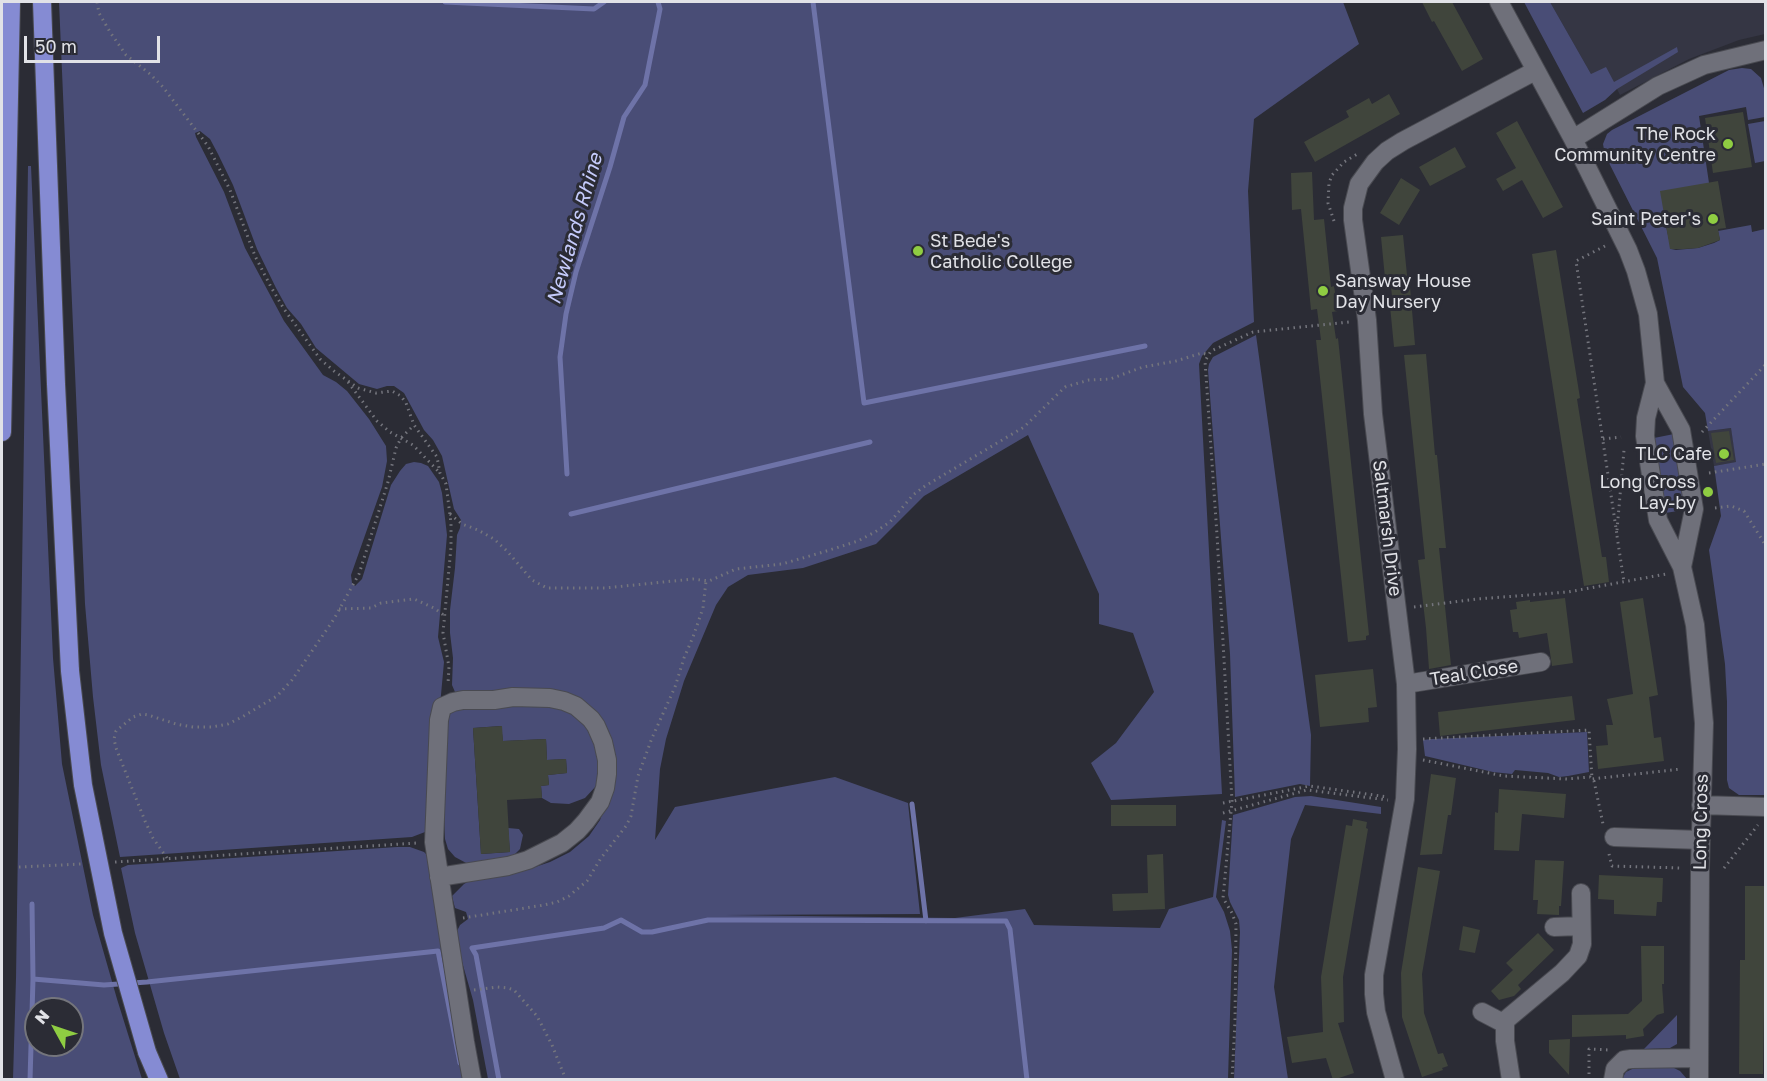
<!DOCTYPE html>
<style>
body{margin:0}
#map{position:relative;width:1767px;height:1081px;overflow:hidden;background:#2b2c35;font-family:"Golos Text",sans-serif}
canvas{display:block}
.frame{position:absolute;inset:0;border:3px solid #e1e2e7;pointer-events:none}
.north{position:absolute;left:24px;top:997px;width:60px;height:60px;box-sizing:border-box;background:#2b2c35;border:2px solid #74757c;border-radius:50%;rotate:310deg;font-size:16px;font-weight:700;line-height:24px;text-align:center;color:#e1e2e7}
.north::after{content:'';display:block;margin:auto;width:21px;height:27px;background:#8fcd42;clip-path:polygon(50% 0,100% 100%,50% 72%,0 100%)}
.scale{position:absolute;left:24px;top:36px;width:136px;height:27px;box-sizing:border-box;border:3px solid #e1e2e7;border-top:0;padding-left:8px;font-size:18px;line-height:21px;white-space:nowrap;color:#e1e2e7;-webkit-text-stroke:4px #2b2c35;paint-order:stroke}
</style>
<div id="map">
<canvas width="1767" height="1081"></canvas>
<div class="frame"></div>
<div class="north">N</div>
<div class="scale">50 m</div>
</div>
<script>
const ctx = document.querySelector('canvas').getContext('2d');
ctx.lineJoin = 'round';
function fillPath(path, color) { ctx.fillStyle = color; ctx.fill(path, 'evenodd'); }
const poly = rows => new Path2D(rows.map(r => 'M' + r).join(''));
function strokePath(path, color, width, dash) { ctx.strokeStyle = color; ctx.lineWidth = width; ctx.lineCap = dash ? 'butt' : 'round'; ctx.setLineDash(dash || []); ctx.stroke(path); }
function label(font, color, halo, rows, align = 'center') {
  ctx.font = font + ' "Golos Text",sans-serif'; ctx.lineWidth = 6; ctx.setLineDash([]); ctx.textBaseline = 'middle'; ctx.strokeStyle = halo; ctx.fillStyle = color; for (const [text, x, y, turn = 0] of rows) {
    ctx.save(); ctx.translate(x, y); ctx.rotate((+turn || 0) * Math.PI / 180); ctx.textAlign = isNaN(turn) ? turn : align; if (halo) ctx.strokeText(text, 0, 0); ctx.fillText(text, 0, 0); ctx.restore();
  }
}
fillPath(poly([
 [1550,2,1765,2,1765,34,1739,40,1689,59,1620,95,1614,83,1591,74],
 [1731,428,1737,462,1714,466,1708,431]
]), '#353644');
fillPath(poly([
 [59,2,1343,2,1359,44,1254,119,1248,191,1254,322,1213,343,1202,356,1199,364,1222,794,1111,800,1091,763,1116,743,1154,692,1133,633,1099,624,1099,594,1028,435,924,496,876,544,803,568,748,575,728,587,716,605,684,681,666,739,660,769,655,840,675,807,835,777,908,803,920,914,726,915,955,918,1025,909,1034,925,1160,928,1169,909,1213,897,1222,820,1226,821,1216,897,1224,912,1230,931,1232,950,1228,1079,488,1079,473,1000,458,948,457,931,460,925,468,919,466,912,455,908,452,896,464,884,476,877,532,868,550,862,570,852,589,836,600,820,608,797,587,709,455,692,452,685,453,658,450,633,450,610,455,568,457,535,460,528,461,520,454,509,442,456,433,440,424,430,404,393,394,386,387,386,377,389,359,384,316,348,301,324,287,308,276,288,257,249,233,185,218,154,210,139,200,131,195,133,196,137,224,192,245,248,284,321,323,375,336,382,347,391,369,419,386,446,387,461,382,487,351,575,352,583,355,586,362,579,391,485,400,471,406,464,414,462,421,463,428,466,439,482,442,493,447,535,438,637,444,662,429,826,425,832,412,837,120,857,101,765,93,697,85,604],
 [1524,2,1550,2,1591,74,1606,67,1614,82,1677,47,1678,52,1617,89,1605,100,1583,113],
 [1742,68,1751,69,1761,78,1766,95,1765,117,1748,120,1746,107,1699,116,1709,183,1666,224,1660,225,1661,227,1666,226,1671,249,1676,250,1698,248,1714,243,1720,240,1718,231,1751,225,1752,232,1765,229,1765,795,1739,795,1729,788,1727,780,1727,702,1725,664,1709,550,1721,516,1714,466,1736,462,1731,428,1708,431,1705,413,1683,387,1657,258,1605,155,1603,144,1607,134,1612,130,1729,70],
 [1765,121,1765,161,1755,163,1748,124],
 [28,166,31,166,53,658,62,764,93,915,117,999,142,1079,13,1079,16,978],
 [36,1009,72,1009,72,1045,36,1045],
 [1256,335,1311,735,1310,786,1300,784,1235,797,1230,654,1208,370,1209,364,1213,357],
 [1674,434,1685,510,1665,513,1654,438],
 [500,705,560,705,582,714,602,759,597,785,585,798,569,804,551,803,542,798,541,786,549,785,548,775,567,773,566,759,547,760,546,739,503,741,501,726,473,728,481,854,510,852,508,828,519,829,523,835,520,849,510,859,470,865,455,857,448,849,445,839,442,766,449,715,455,708],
 [1587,732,1589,772,1568,776,1559,777,1548,773,1515,770,1512,774,1493,772,1425,756,1423,740,1432,739],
 [1311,796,1381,807,1381,814,1305,805,1291,839,1274,987,1288,1079,1234,1079,1240,932,1239,920,1230,902,1228,895,1233,815,1295,797],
 [397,847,410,847,424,852,428,856,469,1079,180,1079,164,1033,135,933,121,868,128,865],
 [1677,1015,1677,1044,1670,1048,1644,1049],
 [1672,1067,1680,1071,1687,1079,1621,1080,1626,1072,1634,1068]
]), '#494d76');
strokePath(poly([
 [445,2,594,9,604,2],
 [813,2,864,403,1145,346],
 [567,474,560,357,566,314,576,272,610,167,624,117,645,85,660,9,658,2],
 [571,514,870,442],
 [912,804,926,921],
 [32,904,33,979],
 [30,1080,33,979,104,985,147,982,438,951,460,1063],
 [499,1080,476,955,472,948,604,928,621,920,642,932,652,932,708,920,743,920,1006,921,1010,929,1027,1080]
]), '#6e73a8', 5);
fillPath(poly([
 [1422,2,1452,2,1483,59,1462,71,1434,21,1432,22],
 [1389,94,1400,114,1315,162,1304,142,1349,117,1346,111,1369,98,1372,104],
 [1743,112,1752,167,1713,173,1705,118],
 [1517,121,1563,207,1543,218,1522,180,1503,191,1496,179,1516,168,1496,133],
 [1455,147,1466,167,1430,186,1419,167],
 [1312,172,1314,220,1324,219,1331,287,1334,286,1338,311,1332,312,1336,339,1338,338,1369,635,1366,636,1366,640,1348,642,1316,340,1321,340,1317,309,1311,310,1301,209,1292,210,1291,173],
 [1401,178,1420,190,1399,225,1380,213],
 [1718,181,1726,228,1718,229,1720,240,1698,248,1684,249,1670,249,1660,191],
 [1403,235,1407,275,1409,275,1415,345,1394,347,1390,306,1393,306,1390,277,1385,278,1381,237],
 [1556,250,1580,398,1577,399,1602,557,1606,557,1609,582,1584,586,1532,254],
 [1426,354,1435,455,1437,455,1446,548,1439,548,1451,665,1429,669,1426,628,1418,560,1425,559,1404,355],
 [1729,431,1734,460,1716,463,1711,433],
 [1565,598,1573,663,1552,666,1547,633,1519,638,1518,632,1513,632,1510,610,1517,609,1516,602,1530,600,1530,602],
 [1643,598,1658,695,1649,697,1654,738,1661,737,1664,761,1598,769,1596,746,1608,745,1606,725,1613,725,1607,699,1633,694,1620,602],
 [1373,669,1377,707,1368,708,1369,722,1320,727,1315,675],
 [1572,696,1575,720,1440,736,1438,712],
 [502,726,503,741,546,739,547,760,566,759,567,773,548,775,549,785,541,786,542,798,507,800,510,852,481,854,473,728],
 [1431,774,1456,778,1451,815,1448,815,1442,854,1420,855],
 [1499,789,1566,794,1564,818,1522,814,1519,851,1494,850,1495,812,1498,813],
 [1111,805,1176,805,1176,826,1111,826],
 [1353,819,1367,822,1366,828,1368,829,1343,977,1344,1022,1338,1023,1354,1073,1333,1080,1326,1058,1292,1063,1287,1037,1323,1032,1321,977,1346,825,1352,826],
 [1163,854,1165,909,1113,911,1112,894,1148,893,1147,855],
 [1535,860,1564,861,1561,906,1559,906,1559,915,1537,914,1538,900,1533,900],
 [1418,867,1440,871,1422,974,1424,1013,1438,1054,1443,1053,1448,1066,1442,1068,1443,1070,1422,1077,1402,1017,1401,973],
 [1599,875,1663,878,1662,902,1657,902,1656,916,1614,914,1614,900,1598,899],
 [1745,886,1766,886,1763,1074,1739,1074,1740,960,1745,960],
 [1463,926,1480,930,1475,953,1459,950],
 [1538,933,1554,950,1518,985,1521,989,1514,996,1499,1000,1491,991,1513,970,1506,963],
 [1641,946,1664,946,1664,984,1662,984,1664,1013,1657,1015,1643,1029,1644,1036,1626,1039,1626,1035,1572,1037,1572,1015,1628,1014,1642,1001],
 [1570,1039,1569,1075,1549,1053,1549,1040]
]), '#40453c');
const minor = poly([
 [1499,2,1573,139,1628,250,1636,271,1648,314,1655,383,1646,418,1645,436,1658,520,1682,567,1695,625,1704,723,1700,868,1699,1080],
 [1573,139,1658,86,1704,65,1766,50],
 [1655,383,1681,430,1694,509,1682,567],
 [1406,684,1541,662],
 [1701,805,1766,807],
 [1614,837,1701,840],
 [439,877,508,866,528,860,562,843,577,831,586,821,600,802,605,788,607,774,607,760,603,742,596,726,591,719,576,706,564,701,550,698,513,697,494,700,463,700,453,702,442,707,439,720,434,842,465,1042,472,1080],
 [1554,927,1581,926],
 [1482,1012,1505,1024],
 [1395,1080,1376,1012,1374,994,1374,975,1405,799,1407,749,1406,684,1373,414,1367,320,1353,220,1353,208,1359,184,1375,162,1387,151,1403,141,1535,71],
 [1511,1080,1505,1041,1505,1024,1507,1019,1562,973,1578,956,1582,944,1581,893],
 [1613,1080,1615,1069,1624,1060,1631,1059,1699,1058]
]);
const highway = poly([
 [42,2,56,384,70,671],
 [2,432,11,2],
 [147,1052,159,1080]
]);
strokePath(minor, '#494a51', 20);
strokePath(highway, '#494a51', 20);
strokePath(poly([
 [97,2,99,13,110,32,126,55,150,74,163,87,208,146,230,190,255,256,271,287,284,309,320,359,334,371,358,388,376,393,392,391,401,396,406,403,414,425,437,457,440,473,446,484,451,523,451,547,443,633,449,667,448,684],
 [1334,221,1328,203,1329,183,1332,175,1344,162,1359,153],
 [1605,246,1576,261,1617,535],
 [348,382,377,421,390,432,413,445,438,471],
 [1702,432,1766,364],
 [1603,439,1621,437],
 [1709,473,1766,464],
 [1715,508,1731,506,1744,511,1766,546],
 [450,514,462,524,478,530,494,539,507,551,532,580,547,588,605,588,693,579,709,581,736,569,782,564,820,553,858,541,875,532,890,522,913,495,925,486,1024,427,1065,387,1089,380,1110,379,1143,367,1176,361,1202,353,1209,355],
 [1617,530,1624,450],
 [1617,536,1624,582],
 [1414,607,1477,599,1568,592,1666,574],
 [339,609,371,608,381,603,414,599,434,608,445,616],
 [1423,739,1589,730,1592,779,1681,769],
 [1423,760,1504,776,1567,779,1590,777,1594,781,1603,824],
 [1223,803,1310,786,1388,797],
 [1223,813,1307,790,1388,800],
 [1609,854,1612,866,1680,868],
 [167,858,153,838,145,821,116,748,114,739,116,731,133,717,142,714,148,715,176,724,193,727,212,727,228,724,242,717,277,696,292,680,334,619,359,574,388,482,396,448,401,438,414,425],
 [115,862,417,843],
 [19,867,81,864],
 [1724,868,1758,825],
 [463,918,544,905,557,902,569,896,587,881,601,858,626,826,631,816,638,776,652,738,675,687,684,658,693,637,703,608,706,581],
 [474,990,497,987,508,988,514,990,537,1016,552,1045,566,1080],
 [1232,1080,1235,1021,1236,924,1232,913,1223,898,1232,801,1217,535,1205,361,1211,351,1253,332,1349,322],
 [1589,1080,1589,1049,1610,1050]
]), '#74757d', 3, [1.5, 4.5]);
strokePath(minor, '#6f707a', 18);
strokePath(highway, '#858bd3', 18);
const highwayBridge = poly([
 [70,671,83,785,113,933,147,1052]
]);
strokePath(highwayBridge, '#494a51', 20, []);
strokePath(highwayBridge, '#858bd3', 18);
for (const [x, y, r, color] of [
 [1728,144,6,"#8fcd42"],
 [1713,219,6,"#8fcd42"],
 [918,251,6,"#8fcd42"],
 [1323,291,6,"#8fcd42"],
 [1724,454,6,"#8fcd42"],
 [1708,492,6,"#8fcd42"]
]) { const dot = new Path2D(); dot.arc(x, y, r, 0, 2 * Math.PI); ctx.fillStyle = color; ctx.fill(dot); strokePath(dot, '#2b2c35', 2); }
label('18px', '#e1e2e7', '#2b2c35', [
 ["The Rock",1716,134],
 ["Community Centre",1716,155],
 ["Saint Peter's",1701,219],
 ["St Bede's",930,241,"left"],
 ["Catholic College",930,262,"left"],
 ["Sansway House",1335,281,"left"],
 ["Day Nursery",1335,302,"left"],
 ["TLC Cafe",1712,454],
 ["Long Cross",1696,482],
 ["Lay-by",1696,503]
], 'right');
label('18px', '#e1e2e7', '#2b2c35', [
 ["Saltmarsh Drive",1387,528,83],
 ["Teal Close",1474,673,-9],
 ["Long Cross",1701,822,-89]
]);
label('italic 20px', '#c5cbfb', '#2b2c35', [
 ["Newlands Rhine",575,229,-74]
]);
</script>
